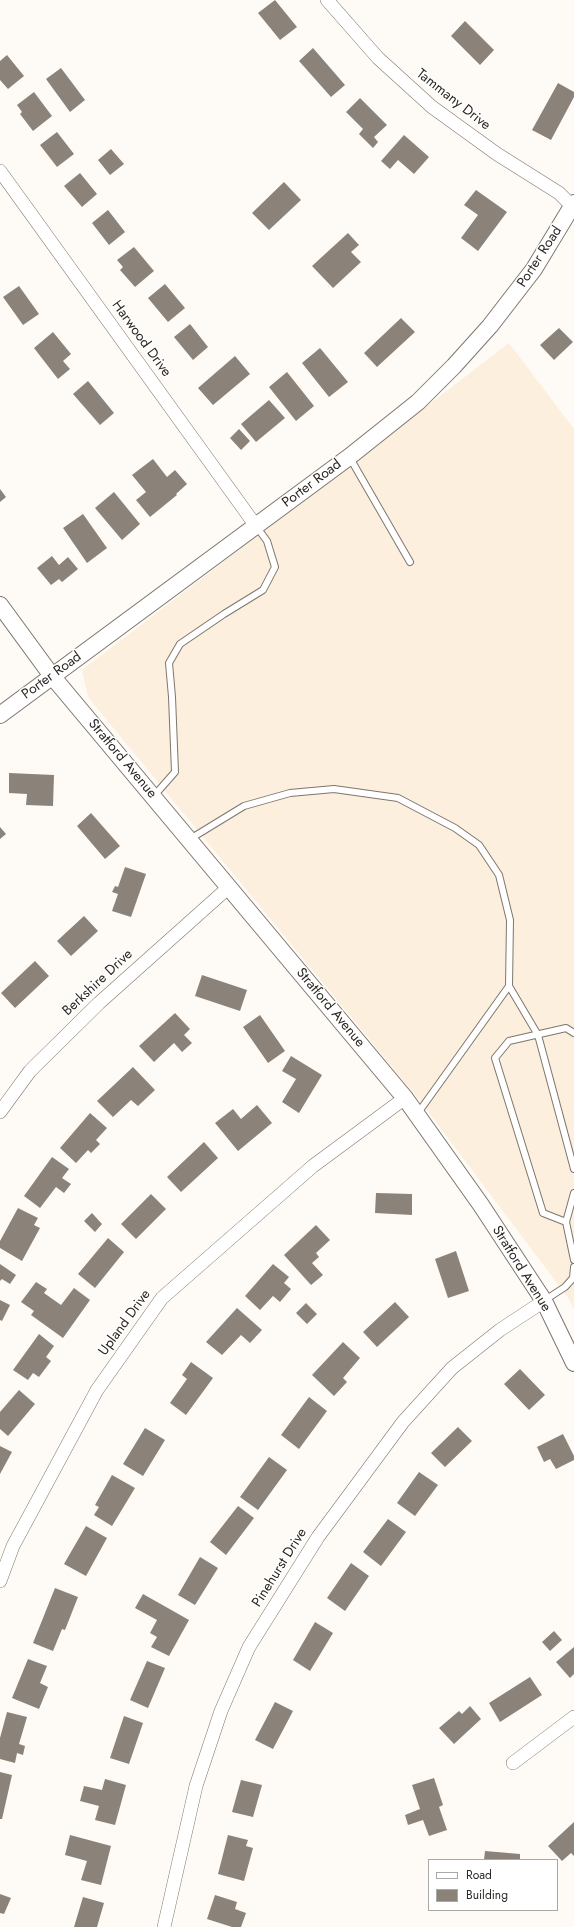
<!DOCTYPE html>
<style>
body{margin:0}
#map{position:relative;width:574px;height:1927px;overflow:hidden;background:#fefaf6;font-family:Jost,sans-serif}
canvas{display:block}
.legend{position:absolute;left:428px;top:1859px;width:130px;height:52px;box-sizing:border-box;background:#fff;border:1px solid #aaa9a7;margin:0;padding:5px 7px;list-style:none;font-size:12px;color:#2b2723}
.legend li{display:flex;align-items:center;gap:8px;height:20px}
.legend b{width:20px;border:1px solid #aaa9a7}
</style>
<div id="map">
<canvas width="574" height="1927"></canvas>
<ul class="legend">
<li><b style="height:5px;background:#fff"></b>Road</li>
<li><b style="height:11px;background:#8b8379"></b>Building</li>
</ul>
</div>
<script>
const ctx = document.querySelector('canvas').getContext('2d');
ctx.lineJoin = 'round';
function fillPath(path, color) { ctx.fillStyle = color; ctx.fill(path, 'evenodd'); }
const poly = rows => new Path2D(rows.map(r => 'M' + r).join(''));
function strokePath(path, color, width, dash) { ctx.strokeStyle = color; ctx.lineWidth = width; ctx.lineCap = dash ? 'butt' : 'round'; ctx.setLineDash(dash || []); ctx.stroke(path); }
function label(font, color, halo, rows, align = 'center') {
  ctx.font = font + ' Jost,sans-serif'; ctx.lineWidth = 3; ctx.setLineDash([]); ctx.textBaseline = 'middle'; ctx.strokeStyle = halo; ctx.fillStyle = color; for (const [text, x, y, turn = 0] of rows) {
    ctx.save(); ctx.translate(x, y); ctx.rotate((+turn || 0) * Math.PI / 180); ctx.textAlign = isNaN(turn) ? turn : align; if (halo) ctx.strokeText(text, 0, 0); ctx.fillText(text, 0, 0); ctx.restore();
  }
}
fillPath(poly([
 [509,343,574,429,574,1310,569,1299,420,1101,88,697,82,670]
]), '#fdefde');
fillPath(poly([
 [275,0,297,27,280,40,258,13],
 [465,21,494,50,480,65,451,36],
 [313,48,345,85,331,97,299,61],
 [7,55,24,76,8,89,0,80,0,61],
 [61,68,85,100,70,112,46,79],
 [558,83,574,92,574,97,551,140,532,130],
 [34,92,52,116,33,131,20,114,22,112,17,105],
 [360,98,387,125,374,137,378,142,373,148,359,134,363,129,346,112],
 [57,132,74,154,57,167,40,145],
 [404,135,429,157,414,174,398,160,390,169,381,161],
 [111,149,124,164,110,175,98,160],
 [80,173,97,194,82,207,64,186],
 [284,182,301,200,269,230,252,213],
 [476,190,507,212,478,251,461,238,478,215,464,205],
 [108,210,125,232,109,245,92,223],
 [348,233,359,245,351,252,361,262,333,288,312,266],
 [134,247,154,271,135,287,120,270,123,267,117,260],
 [165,284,185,308,168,322,148,298],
 [19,286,39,314,23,325,3,297],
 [401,318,415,332,377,367,364,353],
 [190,324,208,347,193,360,174,337],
 [559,328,573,342,554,360,540,345],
 [53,332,71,354,63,361,70,369,58,379,34,348],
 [320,348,348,382,329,397,302,363],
 [235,356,250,374,213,405,198,388],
 [287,372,314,406,296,421,269,387],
 [88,381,114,413,100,425,73,394],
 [269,400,285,418,256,442,241,424],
 [239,429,250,441,241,450,230,438],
 [153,459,167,477,175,470,187,484,176,494,177,495,150,517,136,500,146,492,132,475],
 [0,489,6,497,0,502],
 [114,492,140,524,122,540,95,508],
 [83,514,107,548,87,563,63,528],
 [52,556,59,565,68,557,78,569,62,582,59,579,51,585,37,568],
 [9,773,54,775,53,806,26,805,27,794,9,793],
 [91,813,120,846,105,859,77,826],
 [0,827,6,834,0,839],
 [125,867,146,874,131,917,112,911,118,894,112,892,115,886,118,887],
 [84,916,98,931,71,956,57,941],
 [35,961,49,976,15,1008,1,993],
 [202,975,247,990,240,1011,195,996],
 [175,1013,190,1029,184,1035,192,1043,182,1052,174,1043,154,1062,139,1046],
 [260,1015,285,1051,268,1063,243,1027],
 [291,1056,322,1075,299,1113,282,1102,296,1079,282,1071],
 [133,1067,155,1090,138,1106,131,1100,113,1117,97,1101],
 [257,1105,272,1123,238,1151,215,1123,233,1109,241,1119],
 [90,1113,107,1128,96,1140,100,1144,91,1153,88,1150,76,1163,60,1148],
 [204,1142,218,1158,181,1192,167,1177],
 [52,1157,69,1169,62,1178,71,1184,64,1193,56,1187,40,1208,24,1196],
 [376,1193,412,1194,412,1215,375,1213],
 [151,1194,166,1209,136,1239,121,1224],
 [18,1208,38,1218,34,1225,40,1228,22,1261,0,1248,0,1241],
 [92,1213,102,1224,95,1232,84,1221],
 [316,1225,330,1240,316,1253,319,1257,312,1263,323,1275,311,1285,284,1255],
 [108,1238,124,1252,95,1288,78,1274],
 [456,1251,469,1291,448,1298,435,1259],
 [0,1264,16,1275,10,1284,2,1279,0,1281],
 [273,1264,289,1277,284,1283,291,1289,280,1302,273,1296,260,1310,245,1296],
 [36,1282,47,1289,44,1293,61,1305,74,1288,90,1300,63,1338,31,1315,34,1311,21,1302],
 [0,1300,10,1305,2,1321,0,1320],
 [395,1302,409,1317,377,1347,363,1332],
 [306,1303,317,1314,307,1324,296,1313],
 [237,1308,262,1330,250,1343,241,1335,222,1355,206,1342],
 [39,1334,54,1346,46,1357,51,1361,39,1377,33,1373,28,1380,13,1370],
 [343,1342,360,1358,343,1378,347,1382,334,1396,312,1375],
 [191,1362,213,1378,186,1415,170,1403,187,1379,182,1375],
 [520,1369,545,1395,529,1410,504,1384],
 [19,1390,35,1404,8,1436,0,1429,0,1412],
 [309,1397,327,1411,299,1449,281,1435],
 [458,1427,472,1441,445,1467,431,1453],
 [145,1428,165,1440,143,1476,123,1464],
 [563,1434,574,1456,574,1460,556,1469,550,1459,544,1462,537,1447],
 [0,1446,12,1452,0,1474],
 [269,1457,287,1470,258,1510,240,1497],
 [419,1472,438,1485,415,1516,397,1503],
 [112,1475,135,1488,112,1526,94,1515,99,1507,95,1505],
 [238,1506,254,1518,226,1555,210,1542],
 [388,1519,406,1532,381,1566,363,1552],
 [86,1526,107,1538,86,1576,64,1564],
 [200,1557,218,1568,195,1605,178,1595],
 [351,1563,369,1576,345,1611,327,1598],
 [55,1588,78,1597,65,1630,62,1629,53,1651,33,1643],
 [143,1594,189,1620,169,1656,151,1647,157,1637,150,1633,157,1620,135,1608],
 [315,1622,333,1633,310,1671,293,1660],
 [554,1631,562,1640,550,1651,542,1642],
 [574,1647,574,1674,570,1678,556,1662],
 [28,1659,47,1666,40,1683,48,1687,39,1709,12,1698],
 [147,1661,165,1668,148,1708,130,1700],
 [530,1677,542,1695,500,1722,489,1703],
 [275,1702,293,1711,273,1749,255,1740],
 [470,1706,481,1719,454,1744,439,1728,459,1711,462,1714],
 [7,1712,27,1717,19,1744,25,1746,23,1755,17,1753,15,1763,0,1759,0,1738],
 [124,1716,143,1723,129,1764,110,1758],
 [0,1772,12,1775,2,1819,0,1819],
 [434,1778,443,1805,439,1807,447,1830,429,1836,423,1820,408,1825,405,1815,420,1809,412,1785],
 [105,1779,126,1785,115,1825,95,1820,99,1806,80,1801,84,1786,102,1790],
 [241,1780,262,1785,253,1817,232,1812],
 [574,1822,574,1856,571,1853,562,1861,548,1846],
 [70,1835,111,1846,101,1885,81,1880,87,1861,65,1855],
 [228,1835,248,1840,246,1846,253,1848,244,1881,218,1874],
 [485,1851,520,1854,520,1860,484,1860],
 [0,1894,11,1898,4,1914,0,1913],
 [215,1895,237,1902,235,1909,246,1913,241,1927,232,1927,207,1919],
 [83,1897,104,1903,97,1927,74,1927]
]), '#8b8379');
const service = poly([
 [350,458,410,562],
 [153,797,175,772,172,697,169,663,180,644,224,614,263,590,275,567,267,541,256,526],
 [190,839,244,806,290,793,334,789,398,798,455,828,479,845,499,875,510,920,509,986,418,1113],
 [509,986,538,1035,574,1169],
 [574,1193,566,1222,574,1260],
 [566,1222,543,1213,495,1058,509,1041,566,1028,574,1033],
 [545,1300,565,1287,573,1278,574,1267]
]);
const minor = poly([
 [327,0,378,58,432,107,497,154,559,193,574,208],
 [0,171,256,526],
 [0,1112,30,1071,99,1003,229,887],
 [0,1581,13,1546,97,1390,162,1298,313,1166,405,1098],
 [513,1763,574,1717],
 [164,1927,196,1786,221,1711,249,1647,318,1537,403,1422,452,1368,500,1330,544,1301]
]);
const tertiary = poly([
 [0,605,52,676,405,1098,481,1205,544,1301,574,1363],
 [0,715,349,457,418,402,454,366,490,326,534,269,574,203]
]);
strokePath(service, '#7e766d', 8);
strokePath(minor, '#7e766d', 14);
strokePath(tertiary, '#7e766d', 18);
strokePath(service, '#fff', 6);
strokePath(minor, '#fff', 13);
strokePath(tertiary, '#fff', 16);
label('14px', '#2b2723', '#fff', [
 ["Tammany Drive",453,100,38],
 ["Porter Road",540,257,-57],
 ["Harwood Drive",141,339,54],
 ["Porter Road",312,484,-37],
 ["Porter Road",52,676,-36],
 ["Stratford Avenue",122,759,50],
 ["Berkshire Drive",98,983,-43],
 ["Stratford Avenue",330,1008,50],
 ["Stratford Avenue",521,1269,58],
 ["Upland Drive",125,1323,-54],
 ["Pinehurst Drive",280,1568,-58]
]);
</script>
